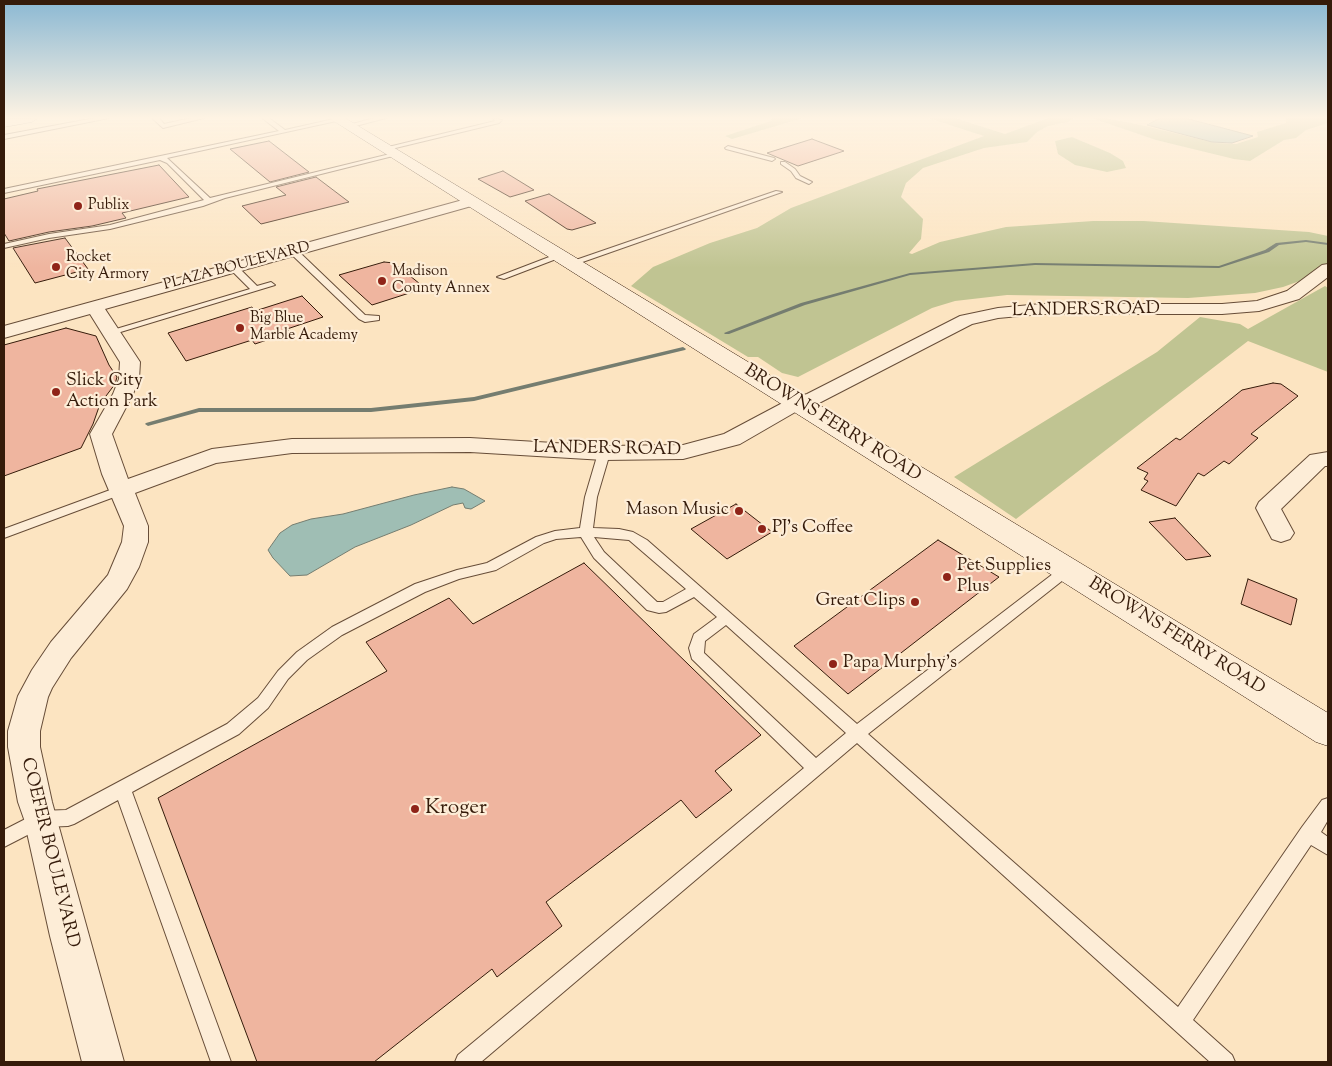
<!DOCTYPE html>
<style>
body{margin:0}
#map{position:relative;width:1332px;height:1066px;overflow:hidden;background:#fce4c1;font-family:"Sorts Mill Goudy",serif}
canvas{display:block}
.frame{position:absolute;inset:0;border:5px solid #351b0a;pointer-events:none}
</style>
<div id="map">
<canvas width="1332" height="1066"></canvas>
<div class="frame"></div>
</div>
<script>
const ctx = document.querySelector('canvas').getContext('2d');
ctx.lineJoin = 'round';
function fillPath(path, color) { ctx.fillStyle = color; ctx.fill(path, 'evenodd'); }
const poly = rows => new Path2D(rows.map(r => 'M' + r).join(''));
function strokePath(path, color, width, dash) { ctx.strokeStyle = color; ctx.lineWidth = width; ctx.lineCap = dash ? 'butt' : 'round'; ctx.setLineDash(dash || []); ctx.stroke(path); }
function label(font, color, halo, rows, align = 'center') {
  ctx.font = font + ' "Sorts Mill Goudy",serif'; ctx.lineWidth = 4.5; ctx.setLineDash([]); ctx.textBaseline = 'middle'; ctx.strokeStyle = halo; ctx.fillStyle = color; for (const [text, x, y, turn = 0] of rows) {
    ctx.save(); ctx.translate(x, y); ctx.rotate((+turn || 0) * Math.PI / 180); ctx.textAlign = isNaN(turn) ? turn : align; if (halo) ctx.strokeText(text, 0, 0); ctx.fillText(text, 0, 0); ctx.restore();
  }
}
fillPath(poly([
 [772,118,803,118,732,139,725,136,771,121],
 [928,118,955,118,1005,134,1048,118,1074,118,1068,122,1048,126,1037,132,1027,142,984,148,923,168,906,183,901,197,923,219,921,239,909,253,912,254,940,242,1006,227,1093,221,1144,221,1309,232,1328,236,1328,263,1308,278,1283,287,1255,293,1188,298,1007,295,955,301,932,308,798,377,782,373,758,357,748,357,631,286,653,267,710,243,757,228,791,208,984,136],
 [1092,118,1105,118,1141,125,1215,143,1236,144,1258,137,1257,132,1286,123,1286,118,1328,118,1328,123,1306,130,1296,138,1284,140,1250,161,1234,159,1156,140],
 [1072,137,1110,153,1123,161,1126,168,1107,172,1075,165,1058,154,1055,141],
 [1325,286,1328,288,1328,372,1248,341,1016,519,954,477,1157,352,1200,317,1240,324,1248,329]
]), '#c0c492');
const water = poly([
 [1160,118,1185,118,1253,136,1232,143,1212,142,1147,125,1160,118],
 [452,487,464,489,485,501,471,509,465,508,463,503,453,505,411,525,355,547,307,575,290,576,273,558,268,550,280,533,292,525,311,519,343,514,414,495,452,487]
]);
fillPath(water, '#9fbeb4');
strokePath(water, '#757d70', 1);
fillPath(poly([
 [1306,240,1328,243,1328,245,1306,242,1279,245,1269,252,1219,268,1035,265,910,275,805,305,729,334,725,334,724,333,801,303,910,273,1035,263,1219,266,1265,250,1276,243,1306,240],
 [683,347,686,349,685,350,474,401,371,412,199,412,148,426,145,424,146,423,199,408,371,408,474,397,683,347]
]), '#757d70');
const building = poly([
 [812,139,844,151,798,166,767,153,812,139],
 [269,141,309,172,270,182,230,149,269,141],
 [159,165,189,197,122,213,126,218,92,226,49,232,9,241,4,233,4,199,38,191,37,189,159,165],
 [503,171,534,190,510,197,478,179,503,171],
 [316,177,349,202,261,224,242,206,286,195,276,187,316,177],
 [549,194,596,223,572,230,567,229,525,201,549,194],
 [65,238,88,269,35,283,13,248,65,238],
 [384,262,394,263,425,288,372,305,339,275,384,262],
 [302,296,323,317,287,329,290,332,255,344,252,340,186,361,168,333,252,307,255,311,302,296],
 [66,328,96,336,109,365,117,377,115,384,100,404,93,424,81,448,4,476,4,345,66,328],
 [1273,383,1281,384,1298,396,1251,434,1258,438,1229,464,1224,461,1204,476,1198,473,1176,506,1141,490,1148,481,1144,479,1148,473,1137,468,1176,438,1180,440,1242,390,1273,383],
 [736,504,772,532,727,559,691,529,736,504],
 [1175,518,1211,556,1186,560,1149,522,1175,518],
 [938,540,999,577,848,694,794,646,938,540],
 [584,563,761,735,715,771,732,790,696,818,681,800,546,902,562,926,497,977,492,969,374,1062,257,1062,158,798,387,671,366,642,449,598,473,624,584,563],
 [1248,579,1297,599,1291,625,1241,604,1248,579]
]);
fillPath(building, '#efb59f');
strokePath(building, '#351b0a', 1);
const service = poly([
 [95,118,109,118,4,139,4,135,95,118],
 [152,118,159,118,164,124,191,118,204,118,163,128,152,118],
 [262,118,269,118,285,130,338,118,341,120,167,158,210,198,394,153,397,155,225,198,203,206,110,229,49,238,4,248,4,244,49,234,110,225,204,200,167,163,160,160,4,193,4,189,279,131,262,118],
 [374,118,386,118,348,128,345,126,374,118],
 [493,118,502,120,499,123,383,151,380,149,495,121,493,118],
 [728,146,774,158,775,159,772,161,726,149,725,148,728,146],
 [781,162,785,162,795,169,800,176,812,182,809,184,796,178,791,171,781,164,781,162],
 [776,191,782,192,574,265,567,263,776,191],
 [290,249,296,249,365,315,379,316,379,320,365,322,359,319,290,253,290,249],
 [557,254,564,256,504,279,497,277,557,254],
 [231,266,237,266,257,286,271,282,275,285,114,334,108,334,106,332,250,289,231,270,231,266],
 [604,450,610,453,597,497,593,528,619,529,633,532,647,540,857,724,1062,567,1072,567,1074,570,1072,573,868,734,1178,1007,1302,827,1322,800,1328,798,1328,820,1321,832,1328,837,1328,855,1311,845,1193,1020,1232,1055,1235,1062,1210,1062,857,743,481,1062,455,1062,458,1055,804,768,692,659,689,648,694,634,717,617,694,597,666,612,659,613,647,610,594,558,581,537,556,539,544,543,496,570,459,579,425,592,342,635,307,660,288,679,268,708,239,734,132,792,231,1062,211,1062,118,800,74,824,68,826,43,827,4,847,4,830,41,811,66,810,227,724,258,698,278,671,297,652,332,627,415,584,457,570,487,563,536,537,555,531,580,528,585,497,598,453,604,450],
 [594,537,629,540,686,589,663,602,657,602,604,552,594,537],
 [726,625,846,733,816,758,704,653,705,641,726,625],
 [121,486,125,487,127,490,125,493,4,538,4,529,121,486]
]);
const minor = poly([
 [470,198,475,199,477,202,475,205,105,309,140,362,139,379,133,394,112,434,128,479,212,449,292,439,470,438,604,446,683,445,724,434,790,399,807,394,960,316,998,308,1041,304,1222,304,1257,301,1287,291,1322,265,1328,264,1328,277,1299,299,1259,311,1222,314,1041,314,998,318,972,324,821,402,804,407,740,444,683,459,604,460,470,452,292,453,216,463,135,493,148,526,148,542,139,567,127,589,71,658,52,688,48,697,40,731,40,747,52,802,124,1062,82,1062,50,936,24,819,18,802,8,747,8,731,18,696,32,670,51,642,108,575,122,542,124,526,102,474,90,434,113,394,119,379,120,362,90,314,4,338,4,326,470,198],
 [1328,452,1328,466,1325,466,1281,509,1294,533,1290,539,1281,542,1272,539,1256,508,1259,502,1310,455,1328,452]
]);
const secondary = poly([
 [38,118,32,122,4,127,4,119,38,118],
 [329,118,345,118,1328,713,1328,746,1316,742,329,118]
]);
strokePath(service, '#674d38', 2);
strokePath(minor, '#674d38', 2);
strokePath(secondary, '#351b0a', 1);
fillPath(service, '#fdedd7');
fillPath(minor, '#fdedd7');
fillPath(secondary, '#fdedd7');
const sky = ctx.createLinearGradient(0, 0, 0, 268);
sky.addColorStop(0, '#8bb8d3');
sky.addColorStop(0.44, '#fef3e3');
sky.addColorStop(1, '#fef3e300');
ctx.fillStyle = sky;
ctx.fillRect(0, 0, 1332, 268);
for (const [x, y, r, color] of [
 [78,206,5,"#8f2418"],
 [56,267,5,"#8f2418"],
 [382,281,5,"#8f2418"],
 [240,328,5,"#8f2418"],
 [56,392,5,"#8f2418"],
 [739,511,5,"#8f2418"],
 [762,529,5,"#8f2418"],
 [947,577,5,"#8f2418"],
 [915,602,5,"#8f2418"],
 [833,664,5,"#8f2418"],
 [415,809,5,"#8f2418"]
]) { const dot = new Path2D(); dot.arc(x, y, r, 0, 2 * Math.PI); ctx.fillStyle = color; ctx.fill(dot); strokePath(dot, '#fdedd7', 2); }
label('15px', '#351b0a', '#fdedd7', [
 ["Publix",88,206],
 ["Rocket",66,258],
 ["City Armory",66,275],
 ["Madison",392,272],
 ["County Annex",392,289],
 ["Big Blue",250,319],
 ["Marble Academy",250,336]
], 'left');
label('15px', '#351b0a', '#fdedd7', [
 ["PLAZA BOULEVARD",237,267,-15]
]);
label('18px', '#351b0a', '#fdedd7', [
 ["LANDERS ROAD",1086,311,-1],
 ["BROWNS FERRY ROAD",832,424,32],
 ["LANDERS ROAD",607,450,1],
 ["BROWNS FERRY ROAD",1176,637,32],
 ["COEFER BOULEVARD",49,853,76]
]);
label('18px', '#351b0a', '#fdedd7', [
 ["Slick City",66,382],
 ["Action Park",66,403],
 ["Mason Music",729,511,"right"],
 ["PJ's Coffee",772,529],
 ["Pet Supplies",957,567],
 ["Plus",957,588],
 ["Great Clips",905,602,"right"],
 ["Papa Murphy's",843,664]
], 'left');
label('21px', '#351b0a', '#fdedd7', [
 ["Kroger",425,809]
], 'left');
</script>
